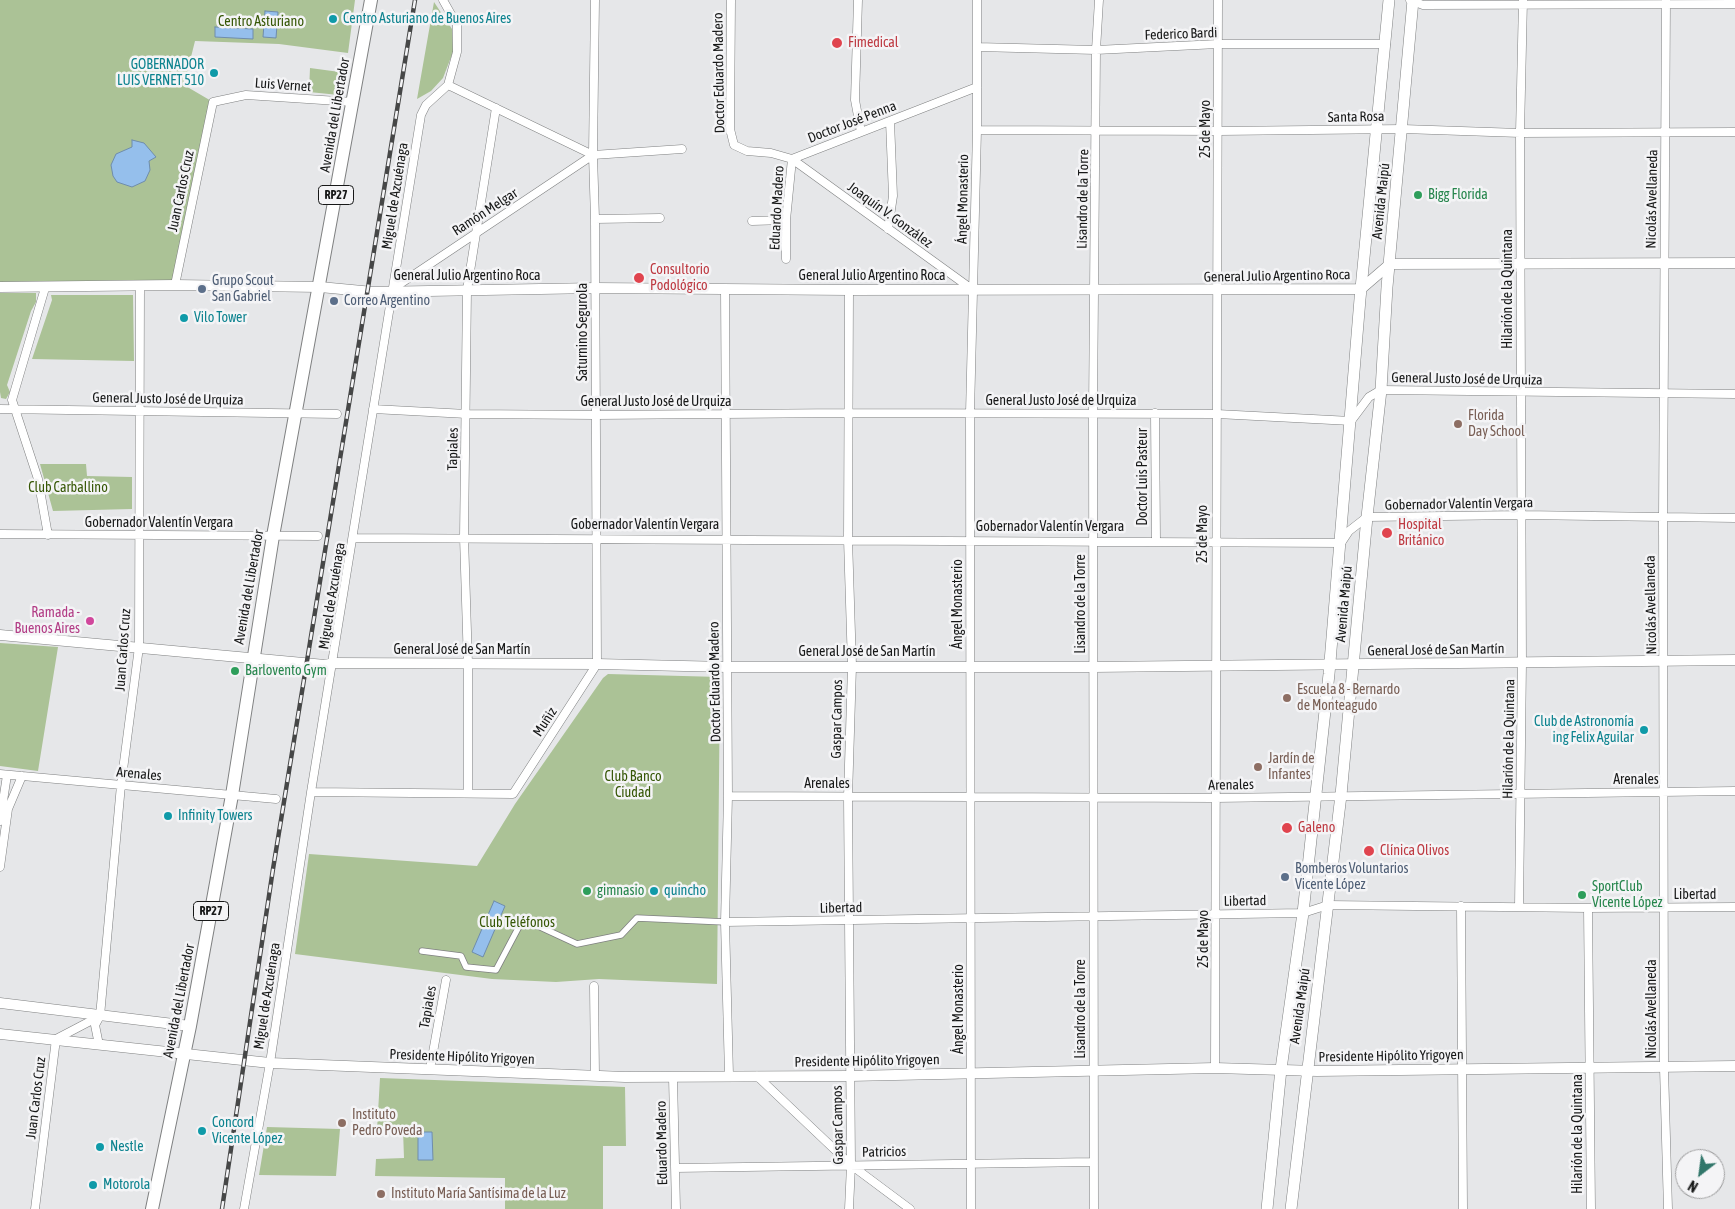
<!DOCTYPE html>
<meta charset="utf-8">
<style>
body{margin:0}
#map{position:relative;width:1735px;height:1209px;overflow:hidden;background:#e6e7e9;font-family:"Asap Condensed",sans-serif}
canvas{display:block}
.north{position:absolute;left:1675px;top:1149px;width:50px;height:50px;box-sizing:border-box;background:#f4f4f6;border:1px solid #9c9c9d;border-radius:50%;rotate:210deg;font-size:14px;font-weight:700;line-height:20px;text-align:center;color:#171818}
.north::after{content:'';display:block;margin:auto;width:18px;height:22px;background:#31766a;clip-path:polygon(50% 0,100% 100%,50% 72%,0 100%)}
</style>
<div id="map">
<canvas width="1735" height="1209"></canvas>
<div class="north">N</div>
</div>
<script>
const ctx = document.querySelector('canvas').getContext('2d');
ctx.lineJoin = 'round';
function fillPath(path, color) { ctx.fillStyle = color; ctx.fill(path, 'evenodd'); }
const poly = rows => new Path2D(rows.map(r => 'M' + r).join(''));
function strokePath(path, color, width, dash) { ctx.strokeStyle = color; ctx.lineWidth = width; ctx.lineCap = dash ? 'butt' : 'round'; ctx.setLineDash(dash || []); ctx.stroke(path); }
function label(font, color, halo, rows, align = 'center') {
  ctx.font = font + ' "Asap Condensed",sans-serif'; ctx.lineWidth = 5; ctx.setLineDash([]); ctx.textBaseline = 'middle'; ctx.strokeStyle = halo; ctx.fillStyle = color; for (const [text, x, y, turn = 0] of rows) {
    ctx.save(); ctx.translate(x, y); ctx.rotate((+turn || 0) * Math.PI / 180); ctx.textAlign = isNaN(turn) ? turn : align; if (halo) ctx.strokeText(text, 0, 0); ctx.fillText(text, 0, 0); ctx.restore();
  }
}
fillPath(poly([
 [0,0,355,0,348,53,279,44,195,41,184,85,213,102,175,285,0,286],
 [434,2,452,29,453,52,443,78,431,91,417,99],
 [310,68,347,73,344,92,339,95,309,92],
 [0,293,36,293,36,302,31,311,7,385,10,392,6,399,1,398,0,392],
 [51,295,133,295,134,361,32,359,52,300],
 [40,464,86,464,87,476,132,477,132,509,53,511],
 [0,643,58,647,38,771,0,766],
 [608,674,720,677,717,984,599,979,556,982,492,979,295,954,309,854,477,866,515,804,603,678],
 [380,1078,625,1087,626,1146,603,1146,603,1209,505,1209,505,1178,375,1176,376,1159,404,1158,403,1130,377,1130],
 [267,1127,340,1129,336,1176,259,1175]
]), '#abc296');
const water = poly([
 [265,11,278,12,276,38,263,37,265,11],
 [215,27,253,29,253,39,215,37,215,27],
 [132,140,144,143,156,157,149,161,150,170,145,181,132,187,117,182,113,176,111,165,116,154,132,147,132,140],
 [494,901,505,906,483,957,472,952,494,901],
 [418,1132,432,1132,433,1160,418,1160,418,1132]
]);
fillPath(water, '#95bfec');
strokePath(water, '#6f8dac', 1);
const pedestrian = poly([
 [422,951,461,956,466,967,496,970,523,919,577,944,621,935,637,918,725,922]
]);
const minor = poly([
 [731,0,730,129,734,145,747,151,771,153,792,159,973,290],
 [858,0,855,100,861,132],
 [1410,0,1423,5,1735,4],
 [1666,0,1663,518,1664,1068,1668,1209],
 [977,47,1096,50,1218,44,1386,44],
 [448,85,593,155,682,149],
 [977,130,1219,131,1403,129,1520,133,1735,132],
 [792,159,977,87],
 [595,219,660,218],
 [752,221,786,220],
 [888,229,893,196,890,121],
 [786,259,786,220,792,159],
 [175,285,213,102,246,95,353,102],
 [45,288,12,400,38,479,48,535],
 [725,289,728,796,725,922,729,1075],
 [391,290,593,155],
 [849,290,848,539,852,666,848,797,851,1165,849,1209],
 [0,409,337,414],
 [373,409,467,414,596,415,849,413,1217,414,1351,421,1369,397,1381,390,1735,394],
 [1155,413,1156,541],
 [0,534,318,536],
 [354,538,1341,543,1349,531,1367,517,1522,515,1735,518],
 [0,774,276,799],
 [311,792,513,794,597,664,595,219,593,155,595,0],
 [468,793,468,664,464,537,467,290,496,108],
 [728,796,1215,798,1735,791],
 [0,821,7,775],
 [0,867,8,809,22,776],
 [1461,906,1463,1209],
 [1519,907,1522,662,1520,133,1523,0],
 [1588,908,1591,1209],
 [725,922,1303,913,1328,905,1588,908,1735,907],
 [594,986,595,1076],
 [99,1045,95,1025,100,1016,121,785,139,647,140,285],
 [1215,1068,1218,0],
 [430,1069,446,980],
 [757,1076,851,1165,910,1209],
 [673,1077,676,1209],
 [675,1168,1094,1162],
 [35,1209,56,1039,100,1016],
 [244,1209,270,1063,311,792,421,115,426,105,448,85,457,52,457,25,443,0],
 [971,1209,970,413,977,130,977,0],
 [1094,1209,1093,413,1096,50,1099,0]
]);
const tertiary = poly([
 [0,287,175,285,320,287,373,292,596,288,849,290,1361,289,1390,264,1735,263],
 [0,635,325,665,334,663,597,664,727,667,1093,667,1735,660],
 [0,1003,190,1026],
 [0,1034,270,1063,625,1077,850,1076,1215,1068,1317,1071,1735,1066]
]);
const secondary = poly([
 [1267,1209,1281,1069,1303,913,1329,674,1360,299,1389,0],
 [1291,1209,1341,795,1367,517,1381,390,1387,287,1413,0]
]);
const primary = poly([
 [152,1209,190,1026,232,795,273,536,371,0]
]);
strokePath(pedestrian, '#7f8081', 7);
strokePath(minor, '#7f8081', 9);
strokePath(tertiary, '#7f8081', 11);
strokePath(secondary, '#7f8081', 12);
strokePath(primary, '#7f8081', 14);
strokePath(pedestrian, '#fff', 5.5);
strokePath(minor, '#fff', 8);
strokePath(tertiary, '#fff', 10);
strokePath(secondary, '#fff', 11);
strokePath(primary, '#fff', 12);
const rail = poly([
 [222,1209,273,869,415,0]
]);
strokePath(rail, '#464747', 4.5);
strokePath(rail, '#f4f4f6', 2.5, [8]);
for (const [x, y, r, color] of [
 [333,19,5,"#0f9aa8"],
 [837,43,6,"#e0444e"],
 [214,73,5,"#0f9aa8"],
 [1418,195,5,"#2e9e5b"],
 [639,278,6,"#e0444e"],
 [202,289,5,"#5c6f8a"],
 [334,301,5,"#5c6f8a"],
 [184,318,5,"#0f9aa8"],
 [1458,424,5,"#8d6e63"],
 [1387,533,6,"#e0444e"],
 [90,621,5,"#d1479c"],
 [235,671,5,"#2e9e5b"],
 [1287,698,5,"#8d6e63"],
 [1644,730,5,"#0f9aa8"],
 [1258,767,5,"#8d6e63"],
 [168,816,5,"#0f9aa8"],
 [1287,828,6,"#e0444e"],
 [1369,851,6,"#e0444e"],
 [1285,877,5,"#5c6f8a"],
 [587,891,5,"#2e9e5b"],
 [654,891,5,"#0f9aa8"],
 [1582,895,5,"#2e9e5b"],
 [342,1123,5,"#8d6e63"],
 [202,1131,5,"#0f9aa8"],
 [100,1147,5,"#0f9aa8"],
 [93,1185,5,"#0f9aa8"],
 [381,1194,5,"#8d6e63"]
]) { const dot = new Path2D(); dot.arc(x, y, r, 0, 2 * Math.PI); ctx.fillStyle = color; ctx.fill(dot); strokePath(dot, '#f4f4f6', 2); }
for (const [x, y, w] of [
 [336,195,35],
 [211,911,35]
]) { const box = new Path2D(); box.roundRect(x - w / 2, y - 9.5, w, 19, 4); ctx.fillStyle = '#f4f4f6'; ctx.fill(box); strokePath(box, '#171818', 1); }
label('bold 12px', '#171818', null, [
 ["RP27",336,195],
 ["RP27",211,911]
]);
label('14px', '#0d838f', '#f4f4f6', [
 ["Centro Asturiano de Buenos Aires",343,19],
 ["GOBERNADOR",204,65,"right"],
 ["LUIS VERNET 510",204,81,"right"],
 ["Vilo Tower",194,318],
 ["Club de Astronomía",1634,722,"right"],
 ["ing Felix Aguilar",1634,738,"right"],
 ["Infinity Towers",178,816],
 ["quincho",664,891],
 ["Concord",212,1123],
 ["Vicente López",212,1139],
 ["Nestle",110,1147],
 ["Motorola",103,1185]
], 'left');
label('14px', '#365705', '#f4f4f6', [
 ["Centro Asturiano",261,22],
 ["Club Carballino",68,488],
 ["Club Banco",633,777],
 ["Ciudad",633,793],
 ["Club Teléfonos",517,923]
]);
label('14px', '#171818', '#f4f4f6', [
 ["Federico Bardi",1181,34,-2],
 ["Doctor Eduardo Madero",719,73,-91],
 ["Luis Vernet",283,85,4],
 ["Avenida del Libertador",335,115,-80],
 ["Santa Rosa",1356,117,-1],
 ["Doctor José Penna",852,122,-21],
 ["25 de Mayo",1206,129,-90],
 ["Juan Carlos Cruz",181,191,-78],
 ["Miguel de Azcuénaga",395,196,-81],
 ["Ángel Monasterio",963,199,-89],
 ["Lisandro de la Torre",1083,199,-89],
 ["Nicolás Avellaneda",1652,199,-89],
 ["Avenida Maipú",1381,201,-84],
 ["Eduardo Madero",777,208,-87],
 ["Ramón Melgar",485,212,-33],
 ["Joaquín V. González",890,215,36],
 ["General Julio Argentino Roca",467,276],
 ["General Julio Argentino Roca",872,276],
 ["General Julio Argentino Roca",1277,276,-1],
 ["Hilarión de la Quintana",1508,289,-90],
 ["Saturnino Segurola",583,332,-90],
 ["General Justo José de Urquiza",1467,379,1],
 ["General Justo José de Urquiza",168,399,1],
 ["General Justo José de Urquiza",1061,401],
 ["General Justo José de Urquiza",656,402],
 ["Tapiales",453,449,-89],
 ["Doctor Luis Pasteur",1143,477,-90],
 ["Gobernador Valentín Vergara",1459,504,-1],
 ["Gobernador Valentín Vergara",159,523],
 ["Gobernador Valentín Vergara",645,525],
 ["Gobernador Valentín Vergara",1050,527],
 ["25 de Mayo",1203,534,-90],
 ["Avenida del Libertador",249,587,-80],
 ["Miguel de Azcuénaga",332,596,-81],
 ["Ángel Monasterio",958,604,-90],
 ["Lisandro de la Torre",1081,604,-90],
 ["Avenida Maipú",1344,604,-85],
 ["Nicolás Avellaneda",1651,605,-91],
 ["Juan Carlos Cruz",123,650,-86],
 ["General José de San Martín",462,650],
 ["General José de San Martín",1436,650,-1],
 ["General José de San Martín",867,652],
 ["Doctor Eduardo Madero",715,682,-91],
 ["Gaspar Campos",837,719,-89],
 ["Muñiz",545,722,-57],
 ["Hilarión de la Quintana",1509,739,-89],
 ["Arenales",139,774,5],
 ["Arenales",1636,780],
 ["Arenales",827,784],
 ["Arenales",1231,785,-1],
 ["Libertad",1695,895],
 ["Libertad",1245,901,-1],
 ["Libertad",841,908,-1],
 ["25 de Mayo",1204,939,-90],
 ["Miguel de Azcuénaga",267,996,-81],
 ["Avenida del Libertador",179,1001,-79],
 ["Avenida Maipú",1300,1006,-82],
 ["Tapiales",428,1007,-80],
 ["Ángel Monasterio",959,1009,-90],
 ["Lisandro de la Torre",1081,1009,-90],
 ["Nicolás Avellaneda",1652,1009,-90],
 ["Presidente Hipólito Yrigoyen",1391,1056,-1],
 ["Presidente Hipólito Yrigoyen",462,1057,2],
 ["Presidente Hipólito Yrigoyen",867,1061,-1],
 ["Juan Carlos Cruz",36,1098,-83],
 ["Gaspar Campos",838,1125,-91],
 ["Hilarión de la Quintana",1578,1134,-90],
 ["Eduardo Madero",662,1143,-91],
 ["Patricios",884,1152,-1]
]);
label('14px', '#be3a42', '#f4f4f6', [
 ["Fimedical",848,43],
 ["Consultorio",650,270],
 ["Podológico",650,286],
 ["Hospital",1398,525],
 ["Británico",1398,541],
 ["Galeno",1298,828],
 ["Clínica Olivos",1380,851]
], 'left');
label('14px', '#27864d', '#f4f4f6', [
 ["Bigg Florida",1428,195],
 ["Barlovento Gym",245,671],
 ["SportClub",1592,887],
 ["Vicente López",1592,903],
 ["gimnasio",597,891]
], 'left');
label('14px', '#4e5e75', '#f4f4f6', [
 ["Grupo Scout",212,281],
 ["San Gabriel",212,297],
 ["Correo Argentino",344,301],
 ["Bomberos Voluntarios",1295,869],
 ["Vicente López",1295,885]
], 'left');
label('14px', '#785e54', '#f4f4f6', [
 ["Florida",1468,416],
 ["Day School",1468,432],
 ["Escuela 8 - Bernardo",1297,690],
 ["de Monteagudo",1297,706],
 ["Jardín de",1268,759],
 ["Infantes",1268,775],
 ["Instituto",352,1115],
 ["Pedro Poveda",352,1131],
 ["Instituto María Santísima de la Luz",391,1194]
], 'left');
label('14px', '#b23c85', '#f4f4f6', [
 ["Ramada -",80,613],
 ["Buenos Aires",80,629]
], 'right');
</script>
